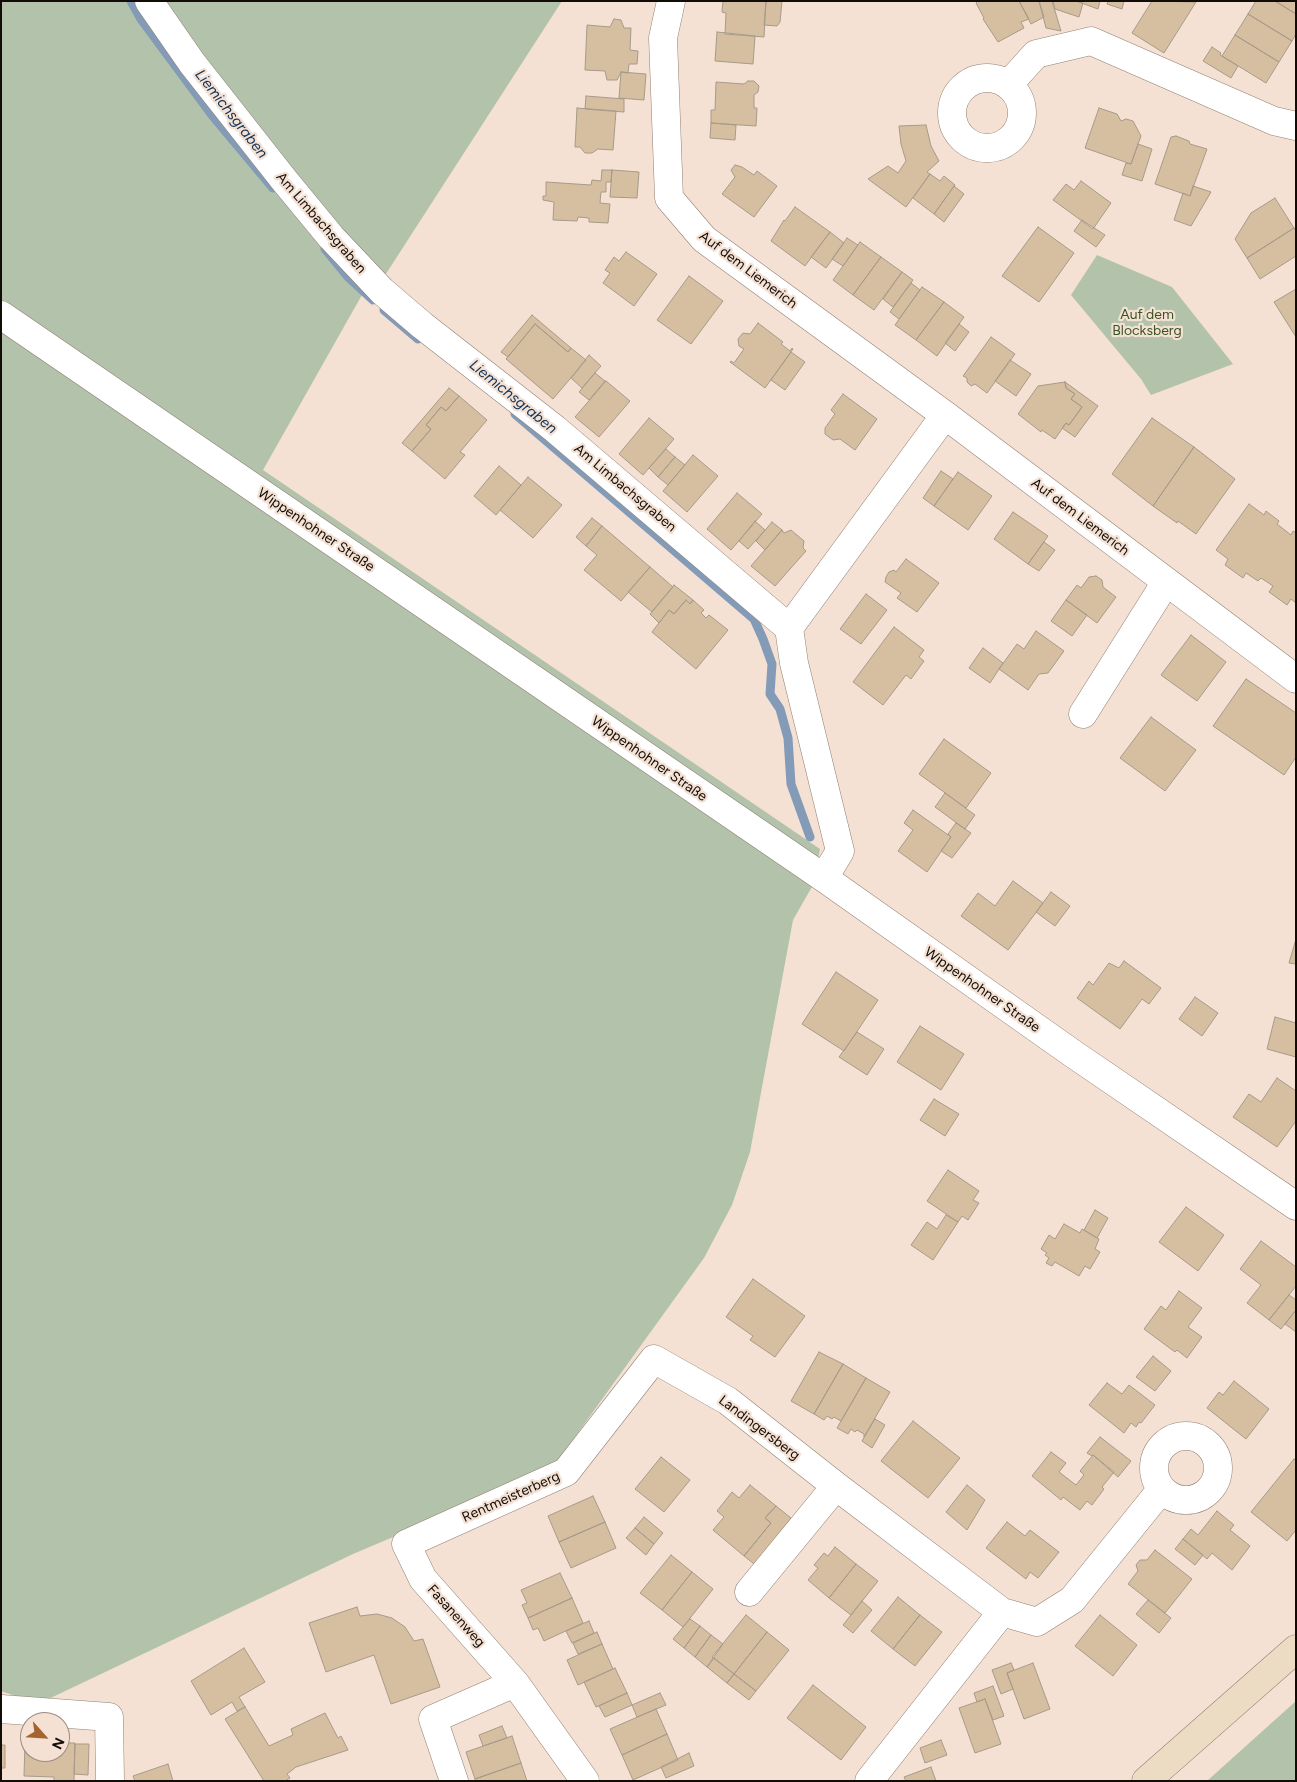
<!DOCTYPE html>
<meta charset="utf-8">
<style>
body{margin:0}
#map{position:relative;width:1297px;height:1782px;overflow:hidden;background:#f4e1d3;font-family:Figtree,sans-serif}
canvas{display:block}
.frame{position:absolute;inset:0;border:2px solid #120c07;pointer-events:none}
.north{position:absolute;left:20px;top:1712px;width:50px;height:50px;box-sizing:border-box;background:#f4e1d3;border:1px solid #9a8c81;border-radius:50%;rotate:116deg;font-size:14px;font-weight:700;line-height:20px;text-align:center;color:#120c07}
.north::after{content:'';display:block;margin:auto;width:18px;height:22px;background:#a5642f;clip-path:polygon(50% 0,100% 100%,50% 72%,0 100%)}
</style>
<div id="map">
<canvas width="1297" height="1782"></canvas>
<div class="frame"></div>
<div class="north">N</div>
</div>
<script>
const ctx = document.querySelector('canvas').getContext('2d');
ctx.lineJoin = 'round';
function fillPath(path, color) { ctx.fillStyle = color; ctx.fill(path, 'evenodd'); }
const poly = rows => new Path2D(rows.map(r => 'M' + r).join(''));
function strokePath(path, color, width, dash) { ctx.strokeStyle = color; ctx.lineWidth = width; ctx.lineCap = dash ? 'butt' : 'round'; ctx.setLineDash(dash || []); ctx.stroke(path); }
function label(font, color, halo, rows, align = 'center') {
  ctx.font = font + ' Figtree,sans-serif'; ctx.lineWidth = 4.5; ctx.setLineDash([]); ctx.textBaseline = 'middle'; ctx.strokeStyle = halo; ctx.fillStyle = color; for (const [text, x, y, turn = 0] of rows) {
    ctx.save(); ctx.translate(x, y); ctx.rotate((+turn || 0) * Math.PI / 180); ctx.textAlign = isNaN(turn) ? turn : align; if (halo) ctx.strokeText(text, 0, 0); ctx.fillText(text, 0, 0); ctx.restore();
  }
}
fillPath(poly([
 [1,1,562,1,382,280,367,286,263,470,820,849,813,885,793,920,750,1152,732,1205,704,1258,551,1470,353,1554,38,1704,1,1691],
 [1097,255,1172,287,1233,364,1151,395,1141,379,1071,295],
 [1296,1701,1296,1781,1207,1781]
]), '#b3c2aa');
strokePath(poly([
 [131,1,141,19,212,115,273,188],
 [325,249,348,277,373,300],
 [384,310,418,339],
 [515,414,754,619,763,639,772,664,770,694,780,709,788,738,791,784,810,837]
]), '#849bb7', 9);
const building = poly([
 [723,1,766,1,764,37,725,34,726,13,722,12,723,1],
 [766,1,782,1,780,22,777,26,764,25,766,1],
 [978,1,1019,1,1029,19,1021,22,1024,28,998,42,983,19,984,18,976,3,978,1],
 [1019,1,1039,1,1044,17,1031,24,1019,1],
 [1039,1,1052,1,1061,31,1046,28,1039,1],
 [1053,1,1076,1,1083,3,1079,17,1055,9,1053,1],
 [1076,1,1100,1,1098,9,1076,1],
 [1108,1,1124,1,1122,9,1107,4,1108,1],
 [1152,1,1196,2,1164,53,1132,33,1152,1],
 [1256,1,1275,1,1296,14,1296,34,1292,41,1248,14,1256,1],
 [1275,1,1296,1,1296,14,1275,1],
 [1248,14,1292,41,1279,62,1235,35,1248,14],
 [614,19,621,20,624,28,631,28,630,50,638,51,637,64,629,64,628,73,621,72,617,80,607,80,605,71,585,70,587,25,610,27,614,19],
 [717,32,755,36,753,64,715,61,717,32],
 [1235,35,1279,62,1266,83,1222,56,1235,35],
 [1212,47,1221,53,1220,55,1238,66,1231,78,1203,61,1212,47],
 [621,72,646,74,644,100,619,98,621,72],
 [748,81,754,81,759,86,758,92,754,95,754,108,757,108,756,126,711,123,711,110,715,110,716,82,744,84,748,81],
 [586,96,624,99,624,112,585,109,586,96],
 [577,108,616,111,613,150,598,149,592,153,585,153,580,147,575,147,577,108],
 [1099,108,1117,114,1121,121,1126,119,1133,121,1141,136,1131,164,1085,148,1099,108],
 [711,123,736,125,735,140,710,138,711,123],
 [926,125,931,146,939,161,927,172,930,174,906,207,868,179,888,166,898,173,906,161,901,144,899,126,926,125],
 [1176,136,1189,141,1190,144,1207,149,1190,196,1155,184,1171,137,1176,136],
 [1138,144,1152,149,1142,181,1122,175,1126,163,1131,164,1138,144],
 [735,165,742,167,754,175,757,171,777,186,754,217,722,194,735,177,731,170,735,165],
 [602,170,612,170,611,182,606,182,606,192,601,192,600,203,610,204,608,223,589,222,589,218,578,217,577,221,553,220,554,202,543,200,543,196,546,196,546,182,591,185,592,180,601,181,602,170],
 [612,170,639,172,637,198,610,197,612,170],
 [930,174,940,181,944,176,955,185,934,214,913,198,930,174],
 [1081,181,1111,203,1093,229,1053,200,1066,184,1074,190,1081,181],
 [954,186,964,194,944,222,934,214,954,186],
 [1193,186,1211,192,1191,226,1174,220,1183,193,1190,196,1193,186],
 [1275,198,1294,228,1247,258,1235,239,1251,213,1275,198],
 [795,207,830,232,805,266,771,241,784,220,785,221,795,207],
 [1082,220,1105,235,1096,247,1074,231,1082,220],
 [1038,227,1074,253,1039,302,1002,276,1038,227],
 [1294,228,1296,231,1296,256,1260,279,1247,258,1294,228],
 [830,232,844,243,826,268,811,257,830,232],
 [847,238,858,245,843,266,832,259,847,238],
 [860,242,881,257,853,295,833,280,860,242],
 [626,252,657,274,634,306,603,283,610,273,605,270,614,257,619,261,626,252],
 [881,257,902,272,874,310,853,295,881,257],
 [902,272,913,280,893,307,883,299,902,272],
 [689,276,723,301,691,344,657,320,689,276],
 [911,283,920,290,899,319,890,312,911,283],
 [922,287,944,302,916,340,895,325,922,287],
 [1296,289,1296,337,1274,302,1296,289],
 [944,302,964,317,937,356,916,340,944,302],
 [532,315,571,348,568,352,535,324,508,357,501,352,532,315],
 [758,323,783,342,781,344,790,351,792,348,793,349,765,388,730,362,731,361,734,363,744,349,739,346,738,339,743,333,750,334,758,323],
 [535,324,568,352,571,348,586,360,553,399,506,359,535,324],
 [959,324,969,332,955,351,945,343,959,324],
 [991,337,1015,354,987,393,975,384,971,386,967,382,967,378,963,376,991,337],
 [791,352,805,362,785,390,771,380,791,352],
 [589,355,601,366,582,388,571,378,589,355],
 [1010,360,1031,374,1016,396,995,381,1010,360],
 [595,373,605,381,589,400,579,392,595,373],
 [606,381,630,401,599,437,575,417,606,381],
 [1065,382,1066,388,1075,394,1071,399,1082,407,1069,425,1066,423,1055,439,1042,430,1041,432,1018,414,1038,386,1065,382],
 [1065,382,1098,406,1075,437,1062,428,1066,423,1069,425,1082,407,1071,399,1075,394,1066,388,1065,382],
 [449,388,459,396,446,411,441,407,426,425,431,429,412,451,402,443,449,388],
 [843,394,877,419,855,450,840,439,833,440,825,434,825,428,835,414,831,410,843,394],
 [459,396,487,420,460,452,465,455,445,479,412,451,431,429,426,425,441,407,446,411,459,396],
 [649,418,674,439,643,475,619,454,649,418],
 [1152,418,1194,447,1153,506,1112,474,1152,418],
 [1194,447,1235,479,1196,534,1178,521,1177,523,1153,506,1194,447],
 [666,449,675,457,658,477,649,468,666,449],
 [693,455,718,476,687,512,663,491,693,455],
 [675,457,685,465,668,485,658,477,675,457],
 [499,466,521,485,496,515,474,496,499,466],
 [941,471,953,479,934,506,923,498,941,471],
 [958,472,992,496,968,530,934,506,958,472],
 [528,477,562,505,533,538,500,510,528,477],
 [737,493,762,514,731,550,707,529,737,493],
 [1249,504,1264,515,1266,511,1279,521,1277,524,1291,535,1293,531,1296,533,1296,603,1291,599,1287,605,1269,592,1273,586,1261,578,1258,581,1246,573,1243,578,1225,565,1228,559,1216,550,1249,504],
 [1013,512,1048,536,1028,564,994,539,1013,512],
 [592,518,602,526,586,546,576,537,592,518],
 [755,521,765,530,748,549,739,541,755,521],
 [772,522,782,530,765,550,756,541,772,522],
 [602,526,650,567,621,601,584,570,597,555,586,546,602,526],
 [782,530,784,533,791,530,804,541,803,548,806,551,775,586,751,566,782,530],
 [1044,542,1055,550,1039,571,1028,564,1044,542],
 [906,559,939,583,917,612,897,598,901,593,885,582,886,577,889,572,894,570,896,572,906,559],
 [650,567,673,587,652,612,628,592,650,567],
 [1096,576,1102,580,1103,587,1116,597,1097,623,1066,600,1077,585,1081,588,1089,577,1096,576],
 [674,585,693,600,690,604,686,600,674,614,669,610,659,623,650,614,674,585],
 [866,594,887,610,861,644,840,629,866,594],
 [686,600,690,604,693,600,704,610,701,613,706,618,709,615,728,630,696,669,652,632,669,610,674,614,686,600],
 [1066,600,1087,615,1072,636,1051,621,1066,600],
 [894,627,924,650,919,657,924,661,911,679,906,675,883,705,853,682,894,627],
 [1036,631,1064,651,1048,673,1039,674,1028,690,999,669,1017,644,1024,649,1036,631],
 [1191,635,1226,662,1197,701,1161,675,1191,635],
 [983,648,1003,663,990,683,969,668,983,648],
 [1246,679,1296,713,1296,757,1284,775,1213,726,1246,679],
 [1151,717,1196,750,1165,791,1120,758,1151,717],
 [944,739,991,773,966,808,919,774,944,739],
 [945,793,975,815,965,829,935,807,945,793],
 [913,810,951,837,927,872,898,851,913,830,904,823,913,810],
 [956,823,971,833,952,858,941,851,951,837,948,834,956,823],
 [1013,881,1043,903,1008,950,961,916,978,893,995,906,1013,881],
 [1051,892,1070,906,1055,926,1036,912,1051,892],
 [1296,939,1296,964,1289,963,1296,939],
 [1124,961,1161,988,1149,1004,1142,999,1120,1029,1077,998,1089,981,1093,985,1109,963,1119,968,1124,961],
 [836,972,878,1000,844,1051,802,1024,836,972],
 [1195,997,1218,1013,1202,1036,1179,1019,1195,997],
 [1275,1017,1296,1023,1296,1057,1267,1049,1275,1017],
 [920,1026,964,1054,941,1090,897,1062,920,1026],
 [857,1032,884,1049,867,1075,839,1057,857,1032],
 [1277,1078,1296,1091,1296,1121,1277,1147,1233,1117,1249,1094,1261,1102,1277,1078],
 [934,1099,959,1114,945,1136,920,1120,934,1099],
 [948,1170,979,1191,973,1200,979,1203,968,1220,962,1216,958,1222,927,1201,948,1170],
 [1186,1207,1224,1235,1198,1271,1159,1242,1186,1207],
 [1095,1210,1108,1218,1097,1238,1084,1230,1095,1210],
 [946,1215,958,1222,933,1260,911,1245,927,1222,937,1229,946,1215],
 [1064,1224,1080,1233,1082,1229,1099,1239,1095,1249,1100,1252,1090,1269,1085,1266,1079,1276,1055,1262,1052,1266,1046,1263,1049,1258,1045,1255,1047,1253,1041,1249,1049,1235,1055,1239,1064,1224],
 [1261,1241,1296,1267,1296,1286,1269,1320,1247,1303,1261,1285,1240,1269,1261,1241],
 [753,1279,805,1316,775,1357,750,1340,753,1336,726,1317,753,1279],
 [1179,1291,1202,1308,1188,1327,1202,1337,1187,1358,1177,1350,1175,1352,1144,1329,1161,1306,1166,1310,1179,1291],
 [1289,1295,1296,1300,1296,1310,1281,1329,1269,1320,1289,1295],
 [1296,1310,1296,1332,1285,1324,1296,1310],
 [819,1352,843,1364,814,1414,791,1401,819,1352],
 [1153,1356,1171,1371,1155,1391,1136,1377,1153,1356],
 [843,1364,866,1378,841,1421,834,1417,832,1419,827,1416,824,1420,814,1414,843,1364],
 [866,1378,890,1392,864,1437,864,1434,857,1430,855,1432,851,1429,848,1434,837,1428,866,1378],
 [1234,1381,1269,1409,1246,1439,1207,1408,1219,1392,1223,1395,1234,1381],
 [1107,1383,1122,1394,1129,1385,1155,1405,1141,1423,1139,1422,1136,1427,1131,1423,1124,1433,1089,1405,1107,1383],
 [875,1419,885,1425,872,1448,862,1441,875,1419],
 [913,1421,960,1458,928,1498,881,1461,913,1421],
 [1100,1437,1131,1461,1118,1477,1093,1455,1092,1456,1087,1453,1100,1437],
 [1051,1452,1066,1463,1059,1472,1076,1485,1084,1475,1080,1471,1093,1455,1114,1472,1102,1487,1104,1489,1092,1505,1087,1501,1080,1510,1063,1497,1061,1500,1032,1476,1051,1452],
 [661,1457,690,1480,664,1512,635,1489,661,1457],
 [1294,1459,1296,1461,1296,1530,1287,1541,1251,1512,1294,1459],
 [750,1485,776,1506,765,1518,771,1523,744,1556,713,1530,724,1517,717,1511,732,1492,739,1498,750,1485],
 [967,1485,985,1500,967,1530,946,1512,967,1485],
 [593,1496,605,1522,559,1542,548,1516,593,1496],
 [776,1506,791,1518,765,1552,758,1567,744,1556,771,1523,765,1518,776,1506],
 [1217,1511,1234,1525,1230,1530,1250,1546,1232,1570,1212,1553,1207,1559,1183,1539,1191,1529,1198,1535,1217,1511],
 [644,1517,663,1533,654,1544,635,1528,644,1517],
 [605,1522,616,1548,571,1568,559,1542,605,1522],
 [1007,1522,1025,1536,1030,1530,1059,1552,1038,1578,1030,1572,1026,1579,986,1548,1007,1522],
 [635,1528,654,1544,646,1555,626,1538,635,1528],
 [1183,1539,1203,1555,1195,1565,1175,1549,1183,1539],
 [835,1547,856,1564,829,1598,808,1580,818,1568,814,1565,824,1553,828,1556,835,1547],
 [1155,1550,1192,1579,1165,1613,1128,1584,1138,1571,1136,1565,1140,1560,1147,1560,1155,1550],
 [671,1555,692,1572,662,1610,640,1593,671,1555],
 [856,1564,878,1581,851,1615,829,1598,856,1564],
 [692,1572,713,1589,683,1627,662,1610,692,1572],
 [560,1573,572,1598,528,1618,522,1605,527,1603,521,1590,560,1573],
 [898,1597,920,1615,893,1649,871,1631,898,1597],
 [572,1598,583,1623,544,1641,538,1628,533,1630,528,1618,572,1598],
 [1148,1600,1171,1618,1159,1633,1136,1614,1148,1600],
 [862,1601,872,1610,853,1633,843,1625,862,1601],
 [357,1607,360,1616,377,1614,392,1618,405,1627,414,1641,423,1639,440,1687,391,1704,374,1655,326,1672,309,1623,357,1607],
 [746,1615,767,1632,734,1674,712,1657,746,1615],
 [920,1615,942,1632,915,1666,893,1649,920,1615],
 [1100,1615,1137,1645,1113,1676,1075,1646,1100,1615],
 [690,1619,700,1626,684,1648,673,1639,690,1619],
 [589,1621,594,1633,572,1643,566,1631,589,1621],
 [700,1626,711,1635,695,1657,684,1648,700,1626],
 [597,1632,602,1644,578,1654,573,1643,597,1632],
 [767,1632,789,1650,756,1691,734,1674,767,1632],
 [711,1635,723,1644,707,1667,695,1657,711,1635],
 [602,1644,613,1669,578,1685,567,1660,602,1644],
 [244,1648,265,1682,239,1697,245,1707,237,1711,232,1702,211,1715,191,1681,244,1648],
 [714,1658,734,1674,727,1683,707,1667,714,1658],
 [1011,1663,1014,1670,1007,1673,1013,1689,1001,1694,992,1670,1011,1663],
 [1033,1663,1050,1709,1024,1719,1007,1673,1033,1663],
 [615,1668,627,1693,596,1707,584,1682,615,1668],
 [734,1674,756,1691,749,1700,727,1683,734,1674],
 [813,1685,866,1727,841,1760,787,1718,813,1685],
 [993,1686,1004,1716,993,1720,985,1699,977,1702,974,1693,993,1686],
 [627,1693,632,1705,605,1717,599,1706,627,1693],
 [660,1693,666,1705,637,1717,632,1705,660,1693],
 [985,1699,1001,1744,975,1753,959,1708,985,1699],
 [245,1707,269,1746,293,1735,291,1729,325,1713,338,1738,341,1736,348,1750,296,1767,287,1774,290,1778,285,1781,264,1781,225,1719,245,1707],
 [656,1709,667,1734,622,1755,610,1729,656,1709],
 [502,1726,507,1738,483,1746,479,1735,502,1726],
 [667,1734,678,1760,633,1780,622,1755,667,1734],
 [512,1736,521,1763,475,1779,466,1752,512,1736],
 [941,1740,947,1755,925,1763,920,1748,941,1740],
 [25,1742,30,1742,30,1752,60,1752,60,1743,75,1743,74,1781,54,1781,54,1777,24,1776,25,1742],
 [75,1744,89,1744,88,1775,74,1774,75,1744],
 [1,1745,5,1745,5,1768,1,1768,1,1745],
 [689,1753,694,1766,666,1778,661,1767,689,1753],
 [521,1763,527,1781,475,1781,475,1779,521,1763],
 [168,1764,173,1781,135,1781,133,1776,168,1764],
 [931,1767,936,1781,906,1781,904,1777,931,1767]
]);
fillPath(building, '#d6bea0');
strokePath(building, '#a79a89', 1);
const street = poly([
 [149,1,192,63,284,180,331,237,382,291,423,326,555,429,789,628,794,663,840,851,824,878],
 [671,1,663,38,669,198,704,239,945,415,1296,679],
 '952 113a35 35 0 1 1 70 0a35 35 0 1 1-70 0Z',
 [1008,85,1036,54,1091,41,1274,121,1296,126],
 [1,315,824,878,1072,1053,1296,1206],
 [789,628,945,415],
 [1083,714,1166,582],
 '1154 1468a32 32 0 1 1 64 0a32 32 0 1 1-64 0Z',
 [749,1592,836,1486],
 [1,1709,109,1717,110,1781],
 [454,1781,433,1719,515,1683],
 [585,1781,515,1683,423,1579,406,1544,566,1472,654,1359,728,1401,836,1486,1002,1612,1037,1622,1072,1600,1161,1490],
 [869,1781,1002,1612]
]);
const secondary = poly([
 [1146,1781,1296,1649]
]);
strokePath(street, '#918073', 29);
strokePath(secondary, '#918073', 29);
strokePath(street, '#fff', 28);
strokePath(secondary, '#ecdcc3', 28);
label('14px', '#120c07', '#f4e1d3', [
 ["Am Limbachsgraben",321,223,49],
 ["Auf dem Liemerich",748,270,37],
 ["Am Limbachsgraben",625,488,40],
 ["Auf dem Liemerich",1080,517,37],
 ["Wippenhohner Straße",316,530,34],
 ["Wippenhohner Straße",649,759,35],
 ["Wippenhohner Straße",982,990,35],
 ["Landingersberg",759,1428,37],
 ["Rentmeisterberg",511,1497,-24],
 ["Fasanenweg",456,1616,48]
]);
label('14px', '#385324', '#f4e1d3', [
 ["Auf dem",1147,315],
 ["Blocksberg",1147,331]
]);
label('italic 15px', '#113258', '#f4e1d3', [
 ["Liemichsgraben",231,114,52],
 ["Liemichsgraben",513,397,39]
]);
</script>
